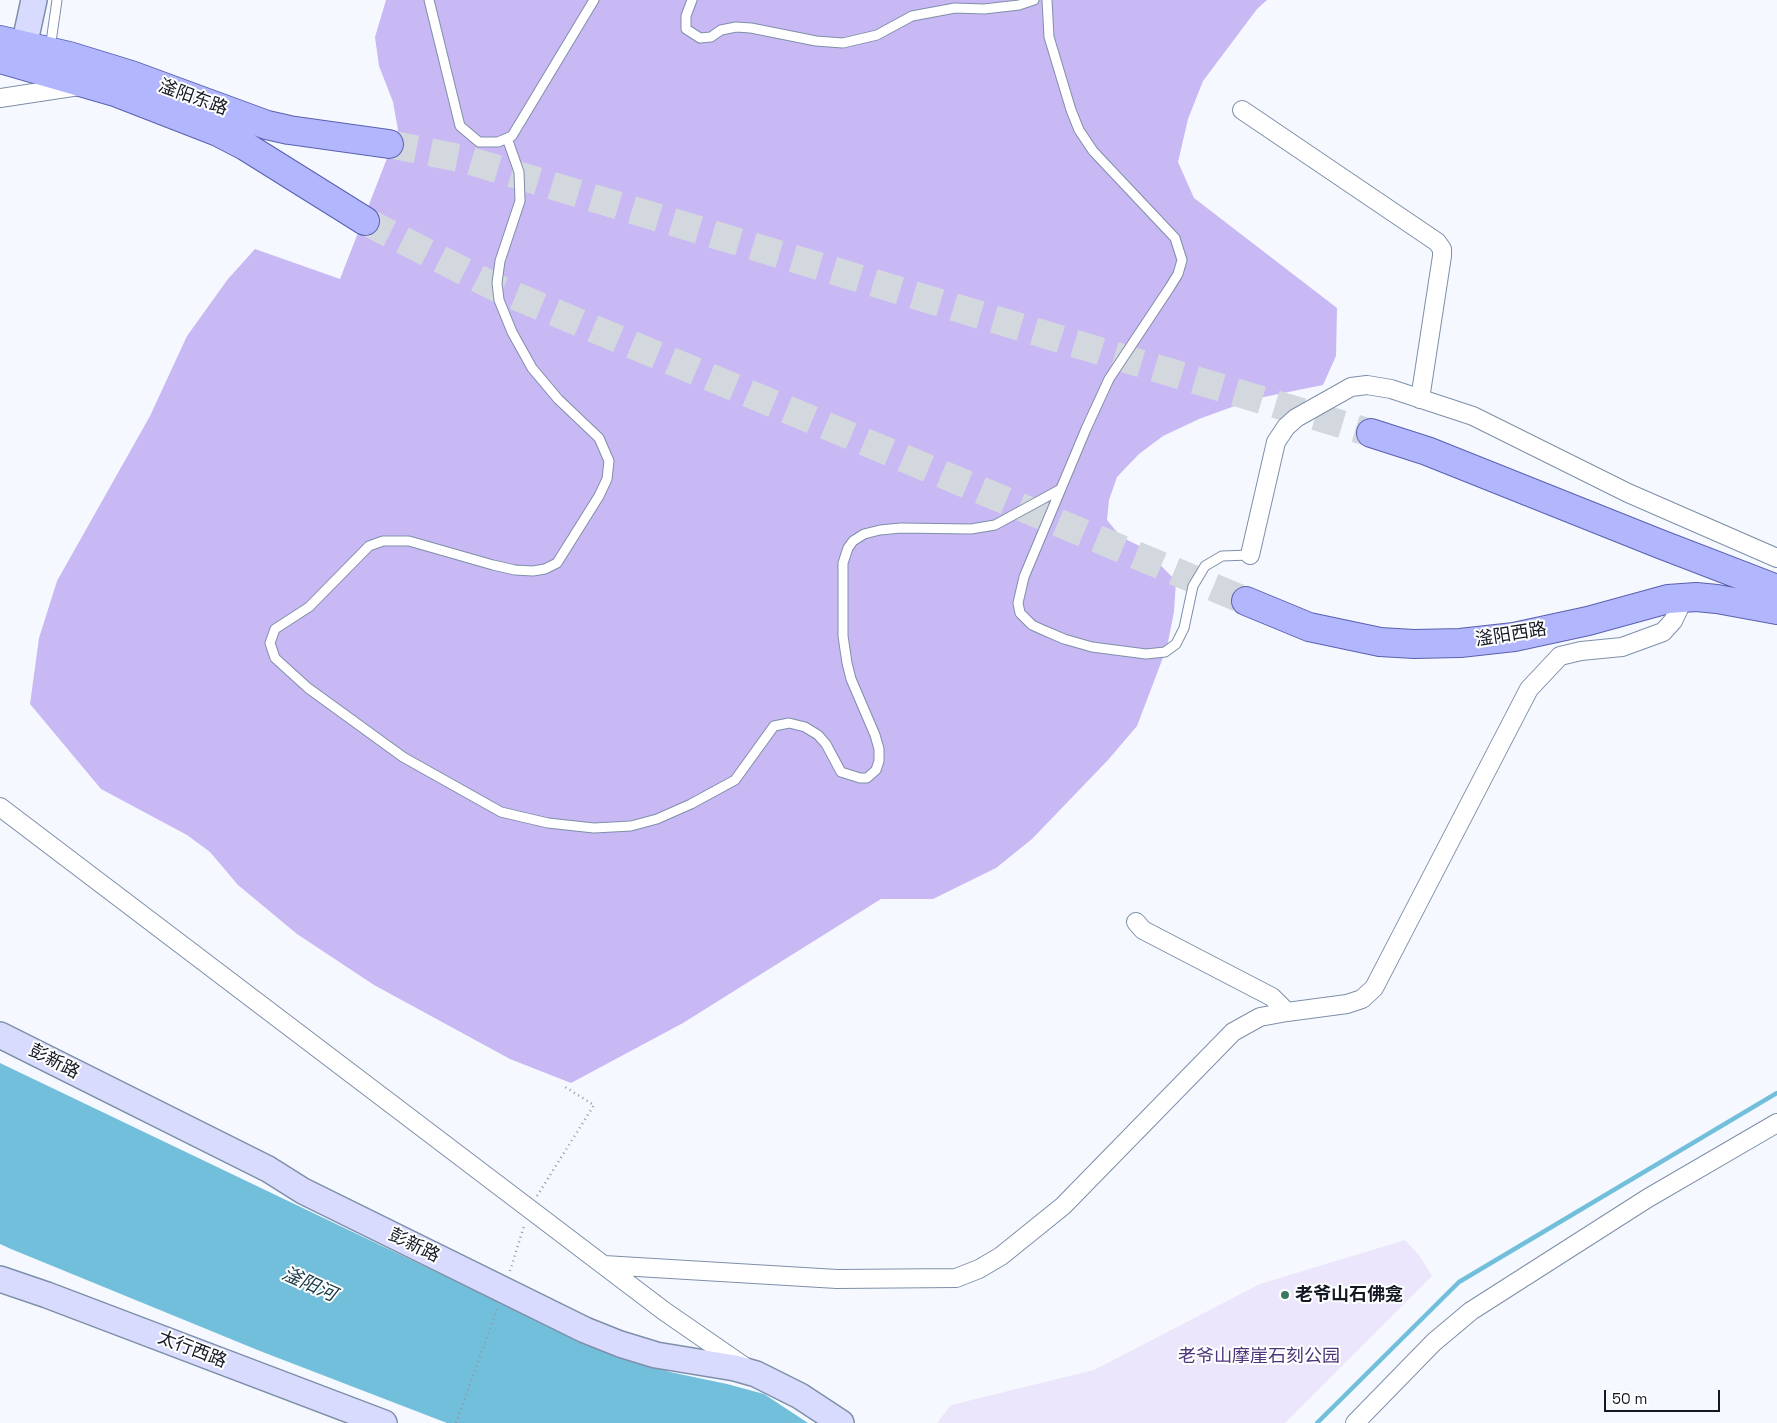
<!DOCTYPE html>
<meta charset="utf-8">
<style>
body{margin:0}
#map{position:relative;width:1777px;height:1423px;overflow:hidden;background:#f5f9ff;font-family:"Space Grotesk",sans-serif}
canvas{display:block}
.scale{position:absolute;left:1604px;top:1390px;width:116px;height:22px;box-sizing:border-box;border:2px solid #131923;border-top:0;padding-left:6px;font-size:15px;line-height:18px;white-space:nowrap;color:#131923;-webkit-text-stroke:4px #fff;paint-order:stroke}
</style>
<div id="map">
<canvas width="1777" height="1423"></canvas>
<div class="scale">50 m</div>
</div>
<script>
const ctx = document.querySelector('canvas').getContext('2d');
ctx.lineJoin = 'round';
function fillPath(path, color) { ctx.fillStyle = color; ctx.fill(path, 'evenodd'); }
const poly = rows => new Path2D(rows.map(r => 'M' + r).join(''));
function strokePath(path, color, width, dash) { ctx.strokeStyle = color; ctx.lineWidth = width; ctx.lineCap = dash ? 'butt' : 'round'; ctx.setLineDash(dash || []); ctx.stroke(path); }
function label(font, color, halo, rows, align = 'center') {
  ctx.font = font + ' "Space Grotesk","Noto Sans SC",sans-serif'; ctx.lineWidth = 4; ctx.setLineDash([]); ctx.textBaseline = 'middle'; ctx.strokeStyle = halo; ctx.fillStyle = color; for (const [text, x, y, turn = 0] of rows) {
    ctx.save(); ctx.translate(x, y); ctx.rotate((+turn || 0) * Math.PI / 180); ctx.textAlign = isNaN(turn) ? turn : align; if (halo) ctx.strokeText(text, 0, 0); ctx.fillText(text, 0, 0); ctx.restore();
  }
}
fillPath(poly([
 [1405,1240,1419,1255,1432,1276,1285,1423,937,1423,951,1405,1094,1370,1260,1284]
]), '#ebe6fb');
fillPath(poly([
 [386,0,1267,0,1257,9,1203,81,1188,119,1178,162,1194,198,1337,308,1336,356,1323,385,1254,399,1199,419,1163,436,1139,454,1117,477,1109,500,1107,520,1121,537,1144,548,1176,581,1174,612,1167,647,1137,726,1108,760,1032,839,996,868,933,899,881,899,683,1023,571,1083,510,1059,374,985,297,934,238,885,210,852,187,835,101,789,30,704,39,638,57,581,150,416,187,336,228,279,255,249,340,279,398,130,393,102,379,66,375,37]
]), '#c8b8f4');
fillPath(poly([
 [0,1063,593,1347,670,1372,727,1384,764,1394,808,1423,447,1423,260,1351,11,1249,0,1244]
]), '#72bfdb');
strokePath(poly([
 [1317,1423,1459,1282,1777,1093]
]), '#72bfdb', 4.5);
strokePath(poly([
 [389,144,464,159,1371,433],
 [365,221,501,290,1246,601]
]), '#d3d7de', 28, [28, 14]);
const lane = poly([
 [429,0,460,126,479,142,498,142,512,136,594,0],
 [692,0,686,16,686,29,700,38,711,37,721,30,736,27,751,28,816,41,843,43,877,35,912,16,955,8,984,9,1019,5,1034,0],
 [1047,0,1049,37,1071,110,1079,130,1093,151,1175,238,1182,260,1178,274,1170,287,1109,379,1086,429,1024,577,1018,603,1020,613,1032,625,1043,630,1064,639,1092,647,1146,654,1165,652,1176,644,1184,628,1193,586,1205,566,1222,556,1250,555],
 [50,49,57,0],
 [507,138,519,172,520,201,500,261,497,283,499,300,512,332,532,368,558,399,599,438,609,461,607,479,599,496,557,563,545,569,533,571,515,570,493,565,409,541,383,541,369,546,309,607,275,629,270,643,275,658,308,688,403,757,501,812,548,823,594,828,631,826,657,819,691,804,735,780,774,726,789,723,805,727,818,735,826,744,841,772,860,778,867,778,876,770,879,761,879,749,875,735,851,679,847,663,843,636,843,563,848,548,853,541,864,534,880,530,901,528,971,529,995,525,1061,489]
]);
const street = poly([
 [0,98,79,86],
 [1242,110,1437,242,1442,249,1442,256,1420,399],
 [1250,555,1276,442,1286,427,1296,418,1351,387,1367,385,1391,389,1473,416,1628,493,1777,558],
 [0,807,664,1311,745,1367],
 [1136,922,1143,930,1272,997,1287,1012],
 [604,1265,837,1279,956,1278,979,1269,1001,1256,1063,1206,1233,1032,1260,1017,1287,1012,1347,1004,1362,999,1374,988,1529,689,1560,656,1581,651,1622,647,1663,632,1673,621,1684,598],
 [1355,1423,1434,1342,1471,1311,1648,1198,1777,1123]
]);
const secondary = poly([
 [24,46,34,0],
 [0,1035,268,1169,303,1191,585,1330,620,1344,656,1355,735,1368,756,1374,800,1396,841,1423],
 [0,1279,47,1295,384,1423]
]);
const primary = poly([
 [0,40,69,56,131,75,267,125,289,130,389,144],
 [0,59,115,92,218,132,245,146,365,221],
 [1371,433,1427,451,1660,544,1777,589],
 [1246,601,1309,627,1380,642,1414,644,1460,643,1514,637,1588,621,1668,599,1696,597,1717,599,1777,610]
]);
strokePath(lane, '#7e8fa9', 11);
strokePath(street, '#7e8fa9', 20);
strokePath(secondary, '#7e8fa9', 28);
strokePath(primary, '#5960af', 30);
strokePath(poly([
 [537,1196,594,1105,565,1087],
 [510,1271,524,1226],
 [456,1423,497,1309]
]), '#9398a0', 2.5, [1, 4]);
strokePath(lane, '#fff', 9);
strokePath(street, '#fff', 18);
strokePath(secondary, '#d9dbfe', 25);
strokePath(primary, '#b2b6fd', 28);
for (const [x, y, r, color] of [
 [1285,1295,5,"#3b7761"]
]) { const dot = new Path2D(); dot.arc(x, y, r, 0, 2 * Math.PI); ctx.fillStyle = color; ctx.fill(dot); strokePath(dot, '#fff', 2); }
label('18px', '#131923', '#fff', [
 ["滏阳东路",193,98,20],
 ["滏阳西路",1511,635,-9],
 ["彭新路",54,1062,27],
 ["彭新路",414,1246,26],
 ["太行西路",192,1350,21]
]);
label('bold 18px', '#131923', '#fff', [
 ["老爷山石佛龛",1295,1295]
], 'left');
label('18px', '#4d357b', '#fff', [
 ["老爷山摩崖石刻公园",1259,1357]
]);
label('italic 19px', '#173b47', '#fff', [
 ["滏阳河",309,1285,24]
]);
</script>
